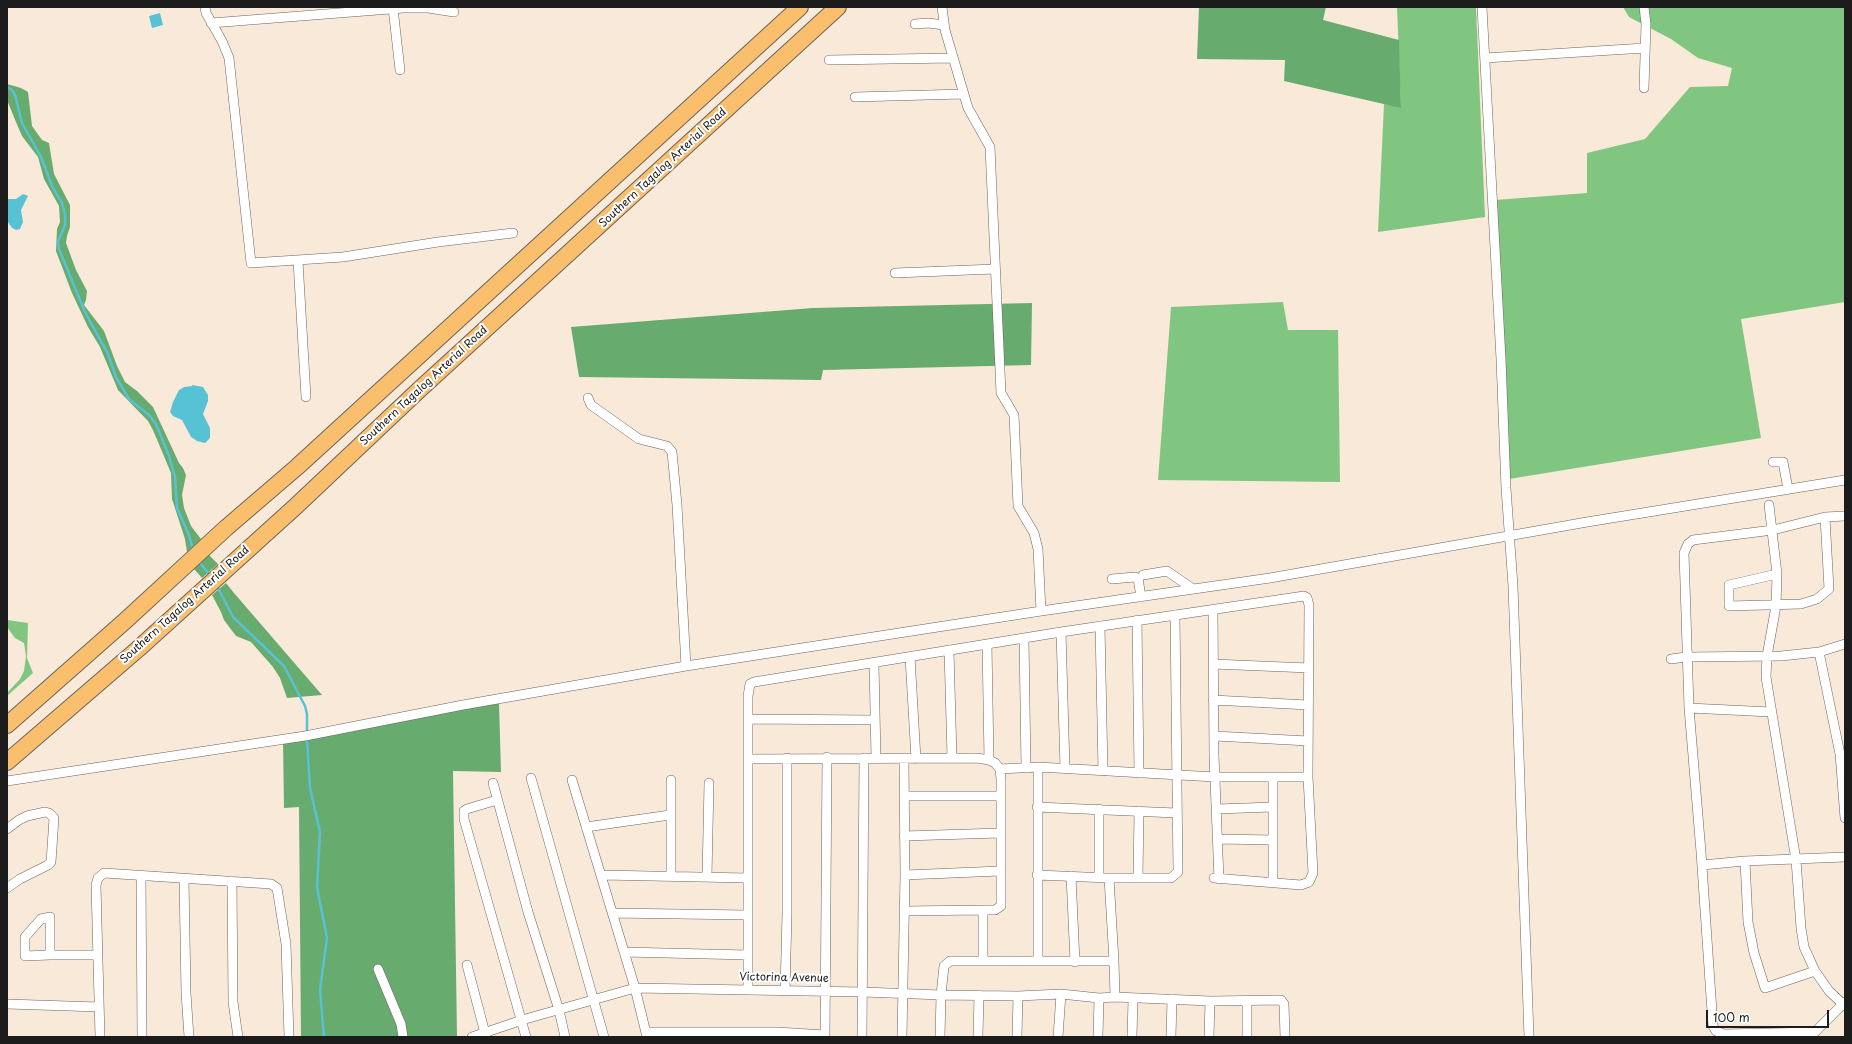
<!DOCTYPE html>
<style>
body{margin:0}
#map{position:relative;width:1852px;height:1044px;overflow:hidden;background:#f9e9d8;font-family:"Playpen Sans",sans-serif}
canvas{display:block}
.frame{position:absolute;inset:0;border:8px solid #1c1c1c;pointer-events:none}
.scale{position:absolute;left:1706px;top:1010px;width:123px;height:18px;box-sizing:border-box;border:2px solid #1c1c1c;border-top:0;padding-left:5px;font-size:12px;line-height:14px;white-space:nowrap;color:#1c1c1c;-webkit-text-stroke:3px #fff;paint-order:stroke}
</style>
<div id="map">
<canvas width="1852" height="1044"></canvas>
<div class="frame"></div>
<div class="scale">100 m</div>
</div>
<script>
const ctx = document.querySelector('canvas').getContext('2d');
ctx.lineJoin = 'round';
function fillPath(path, color) { ctx.fillStyle = color; ctx.fill(path, 'evenodd'); }
const poly = rows => new Path2D(rows.map(r => 'M' + r).join(''));
function strokePath(path, color, width, dash) { ctx.strokeStyle = color; ctx.lineWidth = width; ctx.lineCap = dash ? 'butt' : 'round'; ctx.setLineDash(dash || []); ctx.stroke(path); }
function label(font, color, halo, rows, align = 'center') {
  ctx.font = font + ' "Playpen Sans",sans-serif'; ctx.lineWidth = 4; ctx.setLineDash([]); ctx.textBaseline = 'middle'; ctx.strokeStyle = halo; ctx.fillStyle = color; for (const [text, x, y, turn = 0] of rows) {
    ctx.save(); ctx.translate(x, y); ctx.rotate((+turn || 0) * Math.PI / 180); ctx.textAlign = isNaN(turn) ? turn : align; if (halo) ctx.strokeText(text, 0, 0); ctx.fillText(text, 0, 0); ctx.restore();
  }
}
fillPath(poly([
 [1397,7,1476,7,1485,217,1378,232,1384,104,1401,107],
 [1623,7,1845,7,1845,302,1741,319,1761,438,1509,479,1495,200,1587,193,1587,153,1645,139,1690,87,1728,86,1732,68,1698,58,1671,39,1629,17],
 [1283,302,1288,330,1338,330,1340,482,1158,480,1171,307],
 [7,620,28,623,27,658,33,673,7,696,7,693,20,679,24,671,26,656,24,643,15,638,7,627]
]), '#81c680');
fillPath(poly([
 [1199,7,1326,7,1323,20,1399,40,1401,108,1284,81,1285,60,1197,59],
 [7,84,21,88,28,92,32,126,42,140,49,143,54,174,70,205,70,227,67,236,66,243,76,270,87,291,86,300,84,305,104,331,117,366,125,382,137,391,153,407,179,463,183,468,186,475,182,495,184,508,191,526,201,539,187,552,185,539,172,499,171,473,153,430,148,421,118,390,100,347,88,327,72,293,56,251,57,229,60,222,59,206,44,179,38,157,22,136,16,122,7,100],
 [1032,303,1031,365,823,370,821,380,579,377,571,327,813,308],
 [209,555,218,564,202,578,194,569],
 [226,583,234,593,322,695,287,698,280,678,273,667,251,642,236,636,224,620,221,612,212,595],
 [499,703,501,772,453,771,457,1037,301,1037,299,807,284,808,283,741]
]), '#68ab6e');
fillPath(poly([
 [160,13,163,25,152,28,149,16],
 [23,194,28,196,21,210,23,222,20,229,16,230,12,228,8,222,7,199,16,199],
 [192,385,203,387,208,395,208,401,203,414,210,428,210,438,205,443,197,441,191,437,182,420,173,416,170,412,173,402,179,390,184,387,192,386]
]), '#58c2d5');
strokePath(poly([
 [7,87,12,90,15,95,22,123,41,157,53,188,62,203,65,214,65,225,58,242,59,249,85,312,108,354,116,377,123,389,129,399,149,415,156,424,169,456,175,477,177,508,189,535,193,550],
 [198,560,211,577],
 [217,586,233,617,284,666,305,706,307,714,307,734],
 [307,739,310,788,320,832,317,887,327,938,320,990,324,1037]
]), '#58c2d5', 2.5);
const street = poly([
 [205,7,206,13,222,41,229,58,251,263,343,257,438,242,513,233],
 [942,7,945,30,968,108,990,147,1001,393,1014,415,1018,506,1034,533,1038,549,1041,611],
 [1482,7,1501,359,1506,488,1513,586,1529,1037],
 [1644,7,1646,24,1644,88],
 [393,8,400,70],
 [211,23,403,8,428,8,454,12],
 [915,24,928,23,944,25],
 [1485,58,1645,48],
 [829,60,953,58],
 [855,97,964,94],
 [298,261,306,397],
 [895,273,995,269],
 [588,398,591,405,639,439,667,446,672,452,677,505,686,666],
 [1773,462,1783,462,1788,489],
 [1769,505,1777,574,1776,606,1767,656,1766,677,1796,860,1801,928,1804,947,1815,971,1829,991,1845,1006],
 [1845,516,1825,517,1773,530,1693,540,1688,544,1684,553,1689,708,1701,852,1713,1026,1716,1031,1724,1034,1815,1032,1845,1002],
 [1777,574,1729,585,1729,606,1801,604,1817,599,1829,589,1825,517],
 [1143,575,1167,571,1193,589],
 [1112,579,1135,577,1138,578,1141,597],
 [1213,609,1214,756,1219,879],
 [1137,620,1139,773],
 [1100,626,1103,771],
 [1061,632,1065,768],
 [1024,639,1026,768],
 [987,644,989,760],
 [949,650,952,758],
 [1819,652,1840,754,1845,818],
 [910,657,916,759],
 [1671,659,1686,657,1781,656,1819,652,1845,644],
 [874,663,876,758],
 [1213,664,1309,668],
 [1213,700,1308,705],
 [1689,708,1771,712],
 [748,719,875,720],
 [1215,736,1308,741],
 [748,759,977,758,989,760,995,763,1000,769,1001,779,1001,906,995,910,983,910,904,911],
 [1038,767,1038,961],
 [1000,769,1038,767,1215,777,1308,777],
 [531,778,604,1037],
 [1273,778,1273,882],
 [572,780,635,988,647,1037],
 [7,781,305,736,463,705,686,666,1041,611,1270,578,1587,522,1845,480],
 [493,783,528,912,559,1010,565,1037],
 [904,796,1000,796],
 [497,800,467,809,464,811,464,819,526,1037],
 [1037,807,1176,813],
 [1099,809,1099,877],
 [1217,809,1273,807],
 [586,827,670,815],
 [7,829,19,820,27,816,45,812,49,813,54,818,51,862,48,865,20,879,7,888],
 [904,836,1000,833],
 [1218,839,1273,840],
 [1745,861,1748,922,1754,953,1765,988,1815,971],
 [1702,865,1745,861,1845,857],
 [602,875,747,878],
 [905,875,1000,871],
 [1037,875,1109,878,1171,878,1178,872,1175,615],
 [141,876,142,1037],
 [671,876,671,780],
 [1071,876,1075,962],
 [707,877,709,783],
 [1109,878,1114,961,1115,997],
 [1138,878,1139,811],
 [184,879,186,993,189,1037],
 [232,881,233,1002,238,1037],
 [612,913,747,915],
 [624,952,748,955],
 [50,955,50,917,41,919,25,937,25,956,50,955,98,955],
 [983,961,983,910],
 [467,965,486,1037],
 [378,969,401,1024,403,1037],
 [748,990,748,696,750,684,754,682,1061,632,1304,596,1307,598,1309,605,1308,777,1313,873,1309,882,1301,885,1214,878],
 [785,991,787,914,787,758],
 [1061,994,1099,998,1115,997,1210,1001,1281,1000,1284,1004,1285,1037],
 [7,1004,99,1007],
 [646,1032,777,1032,825,1035],
 [100,1037,96,885,98,878,104,873,271,884,277,888,286,944,289,1037],
 [472,1037,522,1020,635,988,863,992,941,995,1018,996,1061,994,1058,1037],
 [825,1037,827,757],
 [862,1037,864,758],
 [902,1037,905,875,904,759],
 [940,1037,941,995,944,966,950,961,1114,961],
 [978,1037,979,995],
 [1017,1037,1018,996],
 [1098,1037,1099,998],
 [1132,1037,1133,999],
 [1171,1037,1172,999],
 [1209,1037,1210,1001],
 [1247,1037,1247,1001]
]);
const highway = poly([
 [7,725,125,621,226,528,297,467,800,7],
 [7,762,138,649,295,507,420,389,838,7]
]);
strokePath(street, '#69645e', 10);
strokePath(highway, '#69645e', 18);
strokePath(street, '#fff', 9);
strokePath(highway, '#f9bf6d', 16);
label('11px', '#1c1c1c', '#fff', [
 ["Southern Tagalog Arterial Road",663,168,-43],
 ["Southern Tagalog Arterial Road",424,386,-43],
 ["Southern Tagalog Arterial Road",185,605,-42],
 ["Victorina Avenue",784,978,1]
]);
</script>
